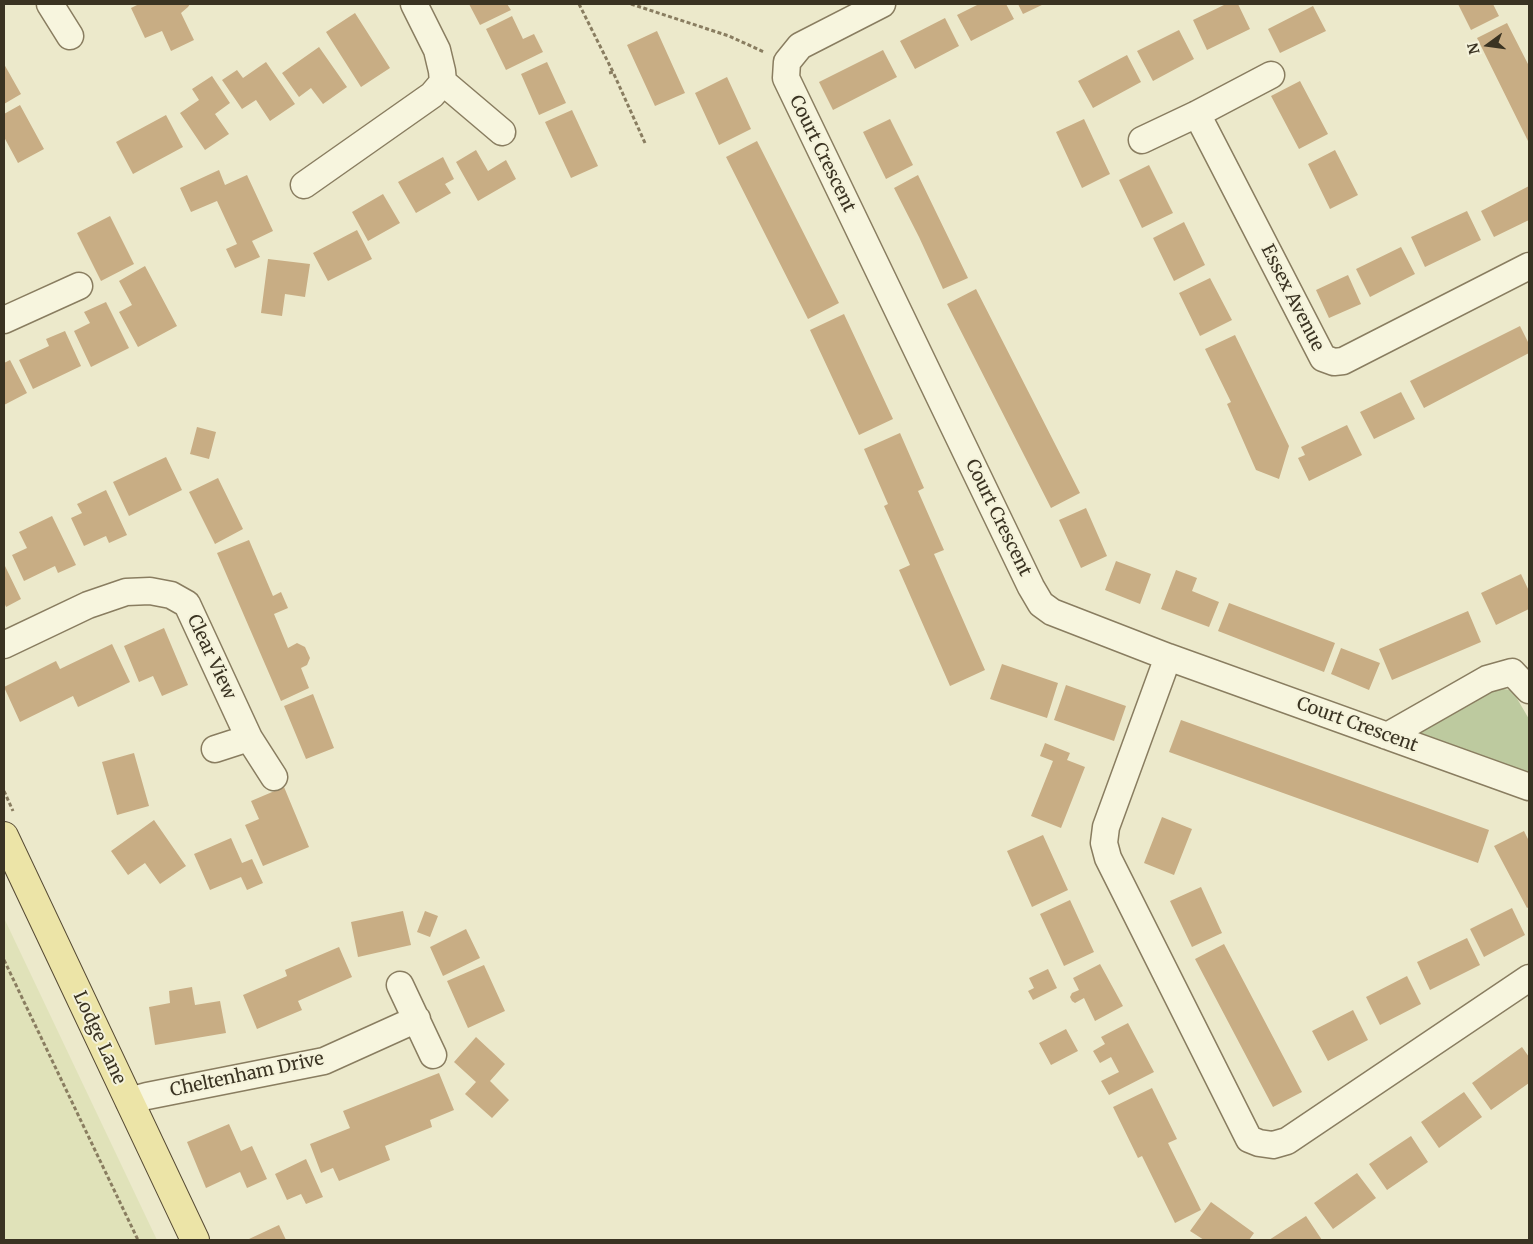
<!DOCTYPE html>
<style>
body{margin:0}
#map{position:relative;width:1533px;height:1244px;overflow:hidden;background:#ece9cb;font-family:Merriweather,serif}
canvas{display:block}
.frame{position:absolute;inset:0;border:5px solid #3a3322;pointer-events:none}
.north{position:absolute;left:1463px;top:20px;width:50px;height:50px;-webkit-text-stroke:4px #f4f2da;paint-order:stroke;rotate:256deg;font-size:14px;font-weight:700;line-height:20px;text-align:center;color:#3a3322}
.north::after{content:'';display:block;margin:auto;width:18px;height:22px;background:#3a3322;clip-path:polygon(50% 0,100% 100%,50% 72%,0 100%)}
</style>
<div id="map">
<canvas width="1533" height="1244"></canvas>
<div class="frame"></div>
<div class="north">N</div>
</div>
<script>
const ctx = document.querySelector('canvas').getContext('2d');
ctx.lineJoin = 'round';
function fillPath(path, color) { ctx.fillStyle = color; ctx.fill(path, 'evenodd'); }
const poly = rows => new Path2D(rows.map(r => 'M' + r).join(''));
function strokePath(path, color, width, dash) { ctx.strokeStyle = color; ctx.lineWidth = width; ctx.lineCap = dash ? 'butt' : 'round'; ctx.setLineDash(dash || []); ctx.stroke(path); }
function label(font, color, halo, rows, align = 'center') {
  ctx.font = font + ' Merriweather,serif'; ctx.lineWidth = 4; ctx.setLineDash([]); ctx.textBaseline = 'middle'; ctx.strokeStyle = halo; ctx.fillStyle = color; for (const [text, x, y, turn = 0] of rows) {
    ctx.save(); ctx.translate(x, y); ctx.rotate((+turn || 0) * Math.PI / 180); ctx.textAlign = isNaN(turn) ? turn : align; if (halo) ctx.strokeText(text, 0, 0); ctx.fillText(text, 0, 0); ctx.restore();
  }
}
fillPath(poly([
 [4,918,157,1240,4,1240]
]), '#e0e2b9');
fillPath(poly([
 [1494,688,1512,690,1529,719,1529,779,1415,736,1429,718]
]), '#bdca9f');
fillPath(poly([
 [139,4,190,4,188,7,181,13,194,40,171,51,162,31,145,38,131,8],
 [469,4,507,4,511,10,480,25],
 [979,4,1006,4,1014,19,971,41,957,15],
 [1018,4,1044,4,1023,14],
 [1226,4,1238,4,1250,29,1207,50,1193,20],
 [1458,4,1493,4,1499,16,1471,30],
 [1313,6,1326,31,1280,53,1268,29],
 [355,13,390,68,361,87,326,32],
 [512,16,523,39,534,34,543,52,506,70,486,29],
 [945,18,959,46,915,69,900,41],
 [1507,23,1529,66,1529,143,1477,38],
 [1179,30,1194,59,1153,81,1137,51],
 [657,31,685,93,655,106,627,45],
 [319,47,347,87,323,104,311,88,299,97,282,73],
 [883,50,897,77,833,110,819,82],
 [1127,55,1141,82,1093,108,1078,81],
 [266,62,295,104,270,121,256,100,242,109,222,80,237,70,243,78],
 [547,62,566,103,539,115,521,74],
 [4,64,21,94,4,104],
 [212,76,230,103,215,114,229,134,205,150,180,113,199,100,192,89],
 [727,77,751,129,719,145,695,93],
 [1300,81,1328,134,1299,149,1271,96],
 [20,105,44,149,18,163,4,137,4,114],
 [572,110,598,166,571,178,545,122],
 [166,115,183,147,133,174,116,142],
 [890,119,913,165,886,179,863,132],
 [1084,119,1110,174,1082,188,1056,132],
 [757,141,839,303,808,319,726,157],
 [476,150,488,171,506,160,516,179,478,201,456,162],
 [1335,150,1358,195,1330,209,1308,164],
 [443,157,454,179,445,184,451,193,416,213,398,182],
 [1149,165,1173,213,1142,228,1119,180],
 [219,170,225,185,247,175,273,231,252,241,260,257,235,268,226,249,237,244,217,201,191,212,180,188],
 [918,175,968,278,943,289,919,237,894,188],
 [1529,186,1529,220,1494,237,1481,211],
 [383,194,400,223,368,241,352,212],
 [1467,211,1481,240,1425,267,1411,237],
 [110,216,134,264,101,281,77,233],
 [1184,222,1205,265,1174,281,1153,238],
 [357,230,372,259,328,281,313,253],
 [1401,247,1415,274,1370,297,1356,269],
 [268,259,310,264,305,297,285,294,282,316,261,313],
 [145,266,177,326,138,347,119,312,132,305,119,281],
 [1348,275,1361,304,1329,318,1316,290],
 [1210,278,1232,320,1200,336,1179,293],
 [976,289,1080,493,1051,508,947,304],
 [106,302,129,348,91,367,74,331,90,323,84,312],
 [844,314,893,419,859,435,810,330],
 [1520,326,1529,344,1529,353,1424,408,1410,381],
 [65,331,81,366,33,389,19,360,49,346,46,339],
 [1235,335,1289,446,1279,479,1256,470,1227,404,1231,402,1205,349],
 [10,360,27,393,4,405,4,363],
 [1401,392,1415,419,1374,439,1360,412],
 [1347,425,1362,455,1309,481,1298,458,1305,455,1301,447],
 [197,427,216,432,209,459,190,454],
 [900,433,924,488,918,491,944,550,934,554,985,670,950,686,899,570,910,565,884,506,888,504,864,449],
 [166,457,182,490,129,516,113,482],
 [218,478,243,529,215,544,189,492],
 [106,490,127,535,109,543,106,536,84,546,71,518,82,513,77,504],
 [1086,508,1107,556,1081,568,1059,520],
 [52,516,76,565,58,573,55,566,24,581,12,555,27,548,19,532],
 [249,540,273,596,281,592,288,608,274,614,288,648,297,643,305,647,310,658,307,665,301,668,309,688,281,701,217,553],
 [1116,561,1151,574,1140,604,1105,590],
 [4,566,5,566,21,599,6,607,4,602],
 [1176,570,1197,578,1192,591,1219,602,1209,627,1161,609],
 [1521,574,1529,591,1529,609,1496,625,1481,593],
 [1229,603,1335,643,1324,672,1218,631],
 [1468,611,1481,642,1392,680,1379,649],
 [164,628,188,685,162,696,153,676,139,682,124,646],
 [112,644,130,682,78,707,73,696,20,722,4,687,56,661,60,669],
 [1341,648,1380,663,1369,690,1331,674],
 [1002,664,1058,683,1047,718,990,699],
 [1066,685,1126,706,1114,741,1054,720],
 [313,694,334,748,306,759,284,706],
 [1181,720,1489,830,1478,863,1169,752],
 [1045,743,1070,753,1067,760,1085,767,1061,828,1031,816,1053,761,1040,756],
 [134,753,149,806,117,815,102,762],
 [284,787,309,847,263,866,245,825,259,819,251,801],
 [1162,817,1192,829,1174,875,1144,863],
 [154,820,186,866,160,884,145,863,128,875,111,851],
 [1524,831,1529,841,1529,907,1527,908,1494,846],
 [1043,835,1068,890,1032,907,1007,851],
 [231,838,242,863,252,859,263,883,247,890,241,877,210,890,194,854],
 [1201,887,1222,933,1192,947,1170,901],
 [1070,900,1094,952,1064,966,1040,914],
 [1512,908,1525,935,1484,957,1470,929],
 [403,911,411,945,358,957,351,922],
 [425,911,438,916,430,937,417,932],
 [466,929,480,958,443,976,430,947],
 [1467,938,1480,965,1430,990,1417,962],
 [1224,944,1302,1092,1273,1107,1195,959],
 [339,947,352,977,298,1001,302,1010,257,1029,243,995,287,976,285,970],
 [1100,964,1123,1006,1095,1021,1084,998,1075,1003,1072,1001,1070,997,1072,993,1079,990,1073,978],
 [484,965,505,1011,468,1028,447,981],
 [1048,969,1057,988,1033,1000,1028,991,1034,988,1029,978],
 [1407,976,1421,1004,1380,1025,1366,997],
 [192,987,195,1005,220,1001,226,1033,155,1045,149,1007,170,1003,169,991],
 [1353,1010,1368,1040,1328,1061,1312,1031],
 [1128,1023,1154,1072,1109,1095,1101,1081,1119,1072,1111,1057,1100,1063,1093,1051,1105,1044,1101,1037],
 [1066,1029,1078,1051,1051,1065,1039,1043],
 [476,1037,505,1064,490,1081,509,1100,492,1118,465,1094,476,1082,454,1062],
 [1522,1047,1529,1057,1529,1083,1491,1110,1472,1083],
 [439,1073,454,1110,430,1120,432,1127,385,1146,390,1160,339,1181,333,1168,321,1173,310,1144,350,1128,343,1111],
 [1152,1088,1177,1139,1168,1143,1201,1210,1175,1223,1142,1156,1138,1158,1113,1107],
 [1464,1092,1482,1117,1439,1148,1421,1122],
 [229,1124,241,1151,252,1146,267,1179,247,1188,240,1172,206,1188,187,1142],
 [1411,1136,1428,1162,1387,1190,1369,1164],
 [306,1159,323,1197,306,1204,301,1194,287,1200,275,1174],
 [1357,1173,1376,1198,1333,1229,1314,1203],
 [1211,1202,1254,1233,1249,1240,1204,1240,1190,1231],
 [1306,1216,1322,1240,1269,1240],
 [279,1225,286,1240,249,1240,249,1239]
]), '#c8ad84');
const minor = poly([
 [50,4,70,36],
 [414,4,437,50,442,71,443,82,502,132],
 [882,4,800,46,787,62,786,78,1031,587,1041,604,1052,612,1168,657,1529,787],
 [1197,114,1323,358,1334,362,1343,361,1529,266],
 [1142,140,1197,114,1271,75],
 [304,185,432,95,443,82],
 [4,320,79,286],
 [4,645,88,605,126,592,150,591,171,595,187,604,249,738,274,777],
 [1168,657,1106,827,1104,843,1108,858,1249,1139,1259,1143,1273,1145,1287,1141,1529,978],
 [1387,736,1487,679,1512,672,1529,690],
 [215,749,249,738],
 [400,985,433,1055],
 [129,1101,147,1096,324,1061,417,1019]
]);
const major = poly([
 [4,836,195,1240]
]);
strokePath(minor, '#897d60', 29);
strokePath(major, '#574b34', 30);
strokePath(poly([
 [579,4,613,72],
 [631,4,729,36,764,52],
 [609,73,613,72,645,143],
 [4,791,13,811],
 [4,960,138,1240]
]), '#897d60', 3, [4, 2.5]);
strokePath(minor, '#f7f5de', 26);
strokePath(major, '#ece4a7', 28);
label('18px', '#3a3322', '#f4f2da', [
 ["Court Crescent",822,154,64],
 ["Essex Avenue",1292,298,63],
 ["Court Crescent",998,518,64],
 ["Clear View",211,657,65],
 ["Court Crescent",1357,725,20],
 ["Lodge Lane",99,1038,65],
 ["Cheltenham Drive",247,1075,-12]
]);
</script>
